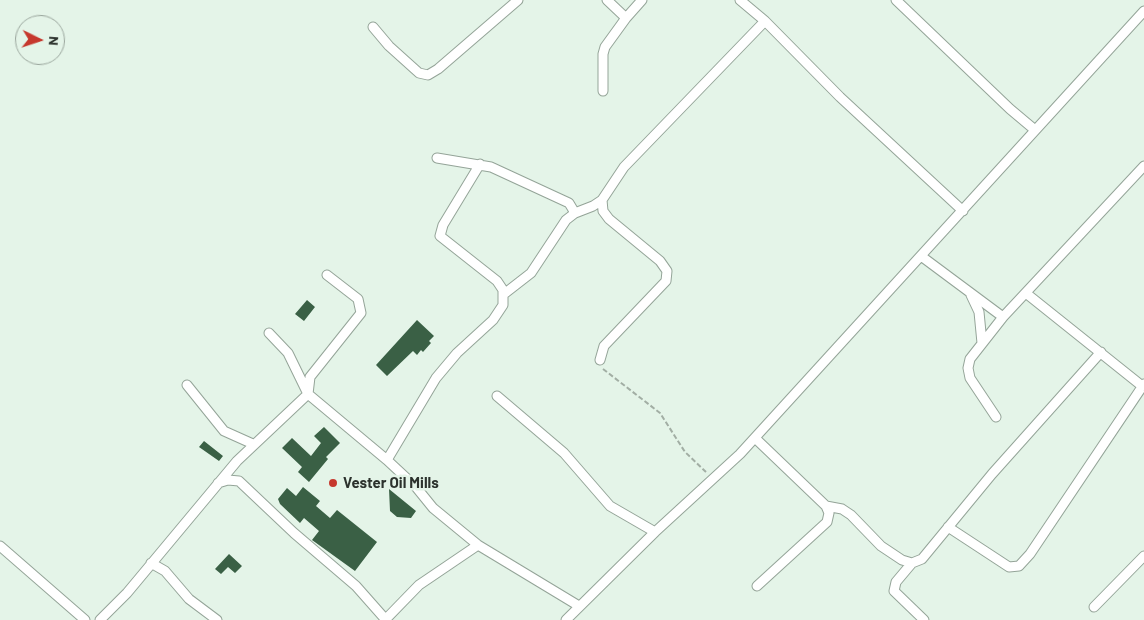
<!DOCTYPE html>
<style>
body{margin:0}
#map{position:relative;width:1144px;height:620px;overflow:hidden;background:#e4f4e8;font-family:Barlow,sans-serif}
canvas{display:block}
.north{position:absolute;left:15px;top:15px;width:50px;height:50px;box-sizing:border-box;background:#e4f4e8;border:1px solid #9aa69d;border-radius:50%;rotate:94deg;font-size:14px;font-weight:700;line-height:20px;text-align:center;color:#2c322d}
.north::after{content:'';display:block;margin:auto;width:18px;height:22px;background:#c6382d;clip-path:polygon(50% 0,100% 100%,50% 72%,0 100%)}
</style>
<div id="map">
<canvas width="1144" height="620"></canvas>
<div class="north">N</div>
</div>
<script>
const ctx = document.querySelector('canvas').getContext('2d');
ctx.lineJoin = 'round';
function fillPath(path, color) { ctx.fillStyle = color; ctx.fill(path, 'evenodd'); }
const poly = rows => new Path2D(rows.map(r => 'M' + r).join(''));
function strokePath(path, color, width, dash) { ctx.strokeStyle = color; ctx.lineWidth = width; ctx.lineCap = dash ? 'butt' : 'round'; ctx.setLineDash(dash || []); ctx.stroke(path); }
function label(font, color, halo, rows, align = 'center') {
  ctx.font = font + ' Barlow,sans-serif'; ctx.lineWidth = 5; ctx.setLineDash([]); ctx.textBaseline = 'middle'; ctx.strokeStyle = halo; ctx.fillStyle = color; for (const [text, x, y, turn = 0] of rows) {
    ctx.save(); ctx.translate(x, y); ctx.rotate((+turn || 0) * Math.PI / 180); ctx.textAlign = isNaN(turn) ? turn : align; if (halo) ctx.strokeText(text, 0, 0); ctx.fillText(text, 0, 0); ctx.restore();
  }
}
fillPath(poly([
 [307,300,315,307,304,321,295,314],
 [417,320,434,336,429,341,431,343,423,352,421,350,417,355,413,351,387,376,376,365],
 [324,427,340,443,326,457,328,459,309,482,298,472,302,467,282,448,292,438,311,456,321,443,314,436],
 [204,441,223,456,219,461,199,447],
 [303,487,320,501,316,506,330,518,337,510,377,542,355,571,312,540,319,531,304,518,300,523,280,504,278,499,287,488,296,496],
 [389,489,416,511,411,518,397,517,390,511],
 [229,554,242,566,235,573,228,567,221,574,215,569]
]), '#3a6045');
const minor = poly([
 [607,0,626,18],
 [740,0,765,21,840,97,963,211],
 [896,0,1010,109,1035,130],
 [373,27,389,46,419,73,428,75,438,69,518,0],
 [603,91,603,54,605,47,626,18,642,0],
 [437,158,491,167,569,203,575,213],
 [921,256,1003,317],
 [504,294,531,273,566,220,575,213,593,206,602,200,624,167,765,21],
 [1027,294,1142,386],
 [971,295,979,312,982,343],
 [269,333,288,353,308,394,387,460,416,487,433,508,478,545,579,606],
 [600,360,604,346,666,281,667,271,660,261,609,219,603,211,602,200],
 [187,385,224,431,253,444],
 [497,396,564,453,610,506,655,532],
 [996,417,970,378,968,368,970,359,1003,317,1144,166],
 [755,438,826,506,829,513,827,522,757,586],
 [387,460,436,378,457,353,493,320,503,305,503,290,497,281,440,236,443,225,480,164],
 [218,483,228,480,239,481,294,533,356,586,386,620],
 [826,506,842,509,851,515,881,546,902,560,912,563,922,559,992,474,1101,352],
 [948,527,1009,567,1019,566,1030,554,1144,384],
 [0,546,85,620],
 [151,563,165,571,189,599,217,620],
 [912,563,896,582,894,591,924,620],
 [1094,607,1144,556],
 [100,620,127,593,237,461,308,394,310,377,361,313,358,299,327,275],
 [385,620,419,585,478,545],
 [566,620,655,532,740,454,1144,11]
]);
strokePath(minor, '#94a498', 11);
strokePath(poly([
 [603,369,660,413,685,452,706,472]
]), '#a2aea4', 2, [5, 2.5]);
strokePath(minor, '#fff', 9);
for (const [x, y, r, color] of [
 [333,483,5,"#c6382d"]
]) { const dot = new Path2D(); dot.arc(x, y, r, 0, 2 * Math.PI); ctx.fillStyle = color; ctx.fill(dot); strokePath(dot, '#e4f4e8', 2); }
label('bold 15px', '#2c322d', '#e4f4e8', [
 ["Vester Oil Mills",343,483]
], 'left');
</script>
